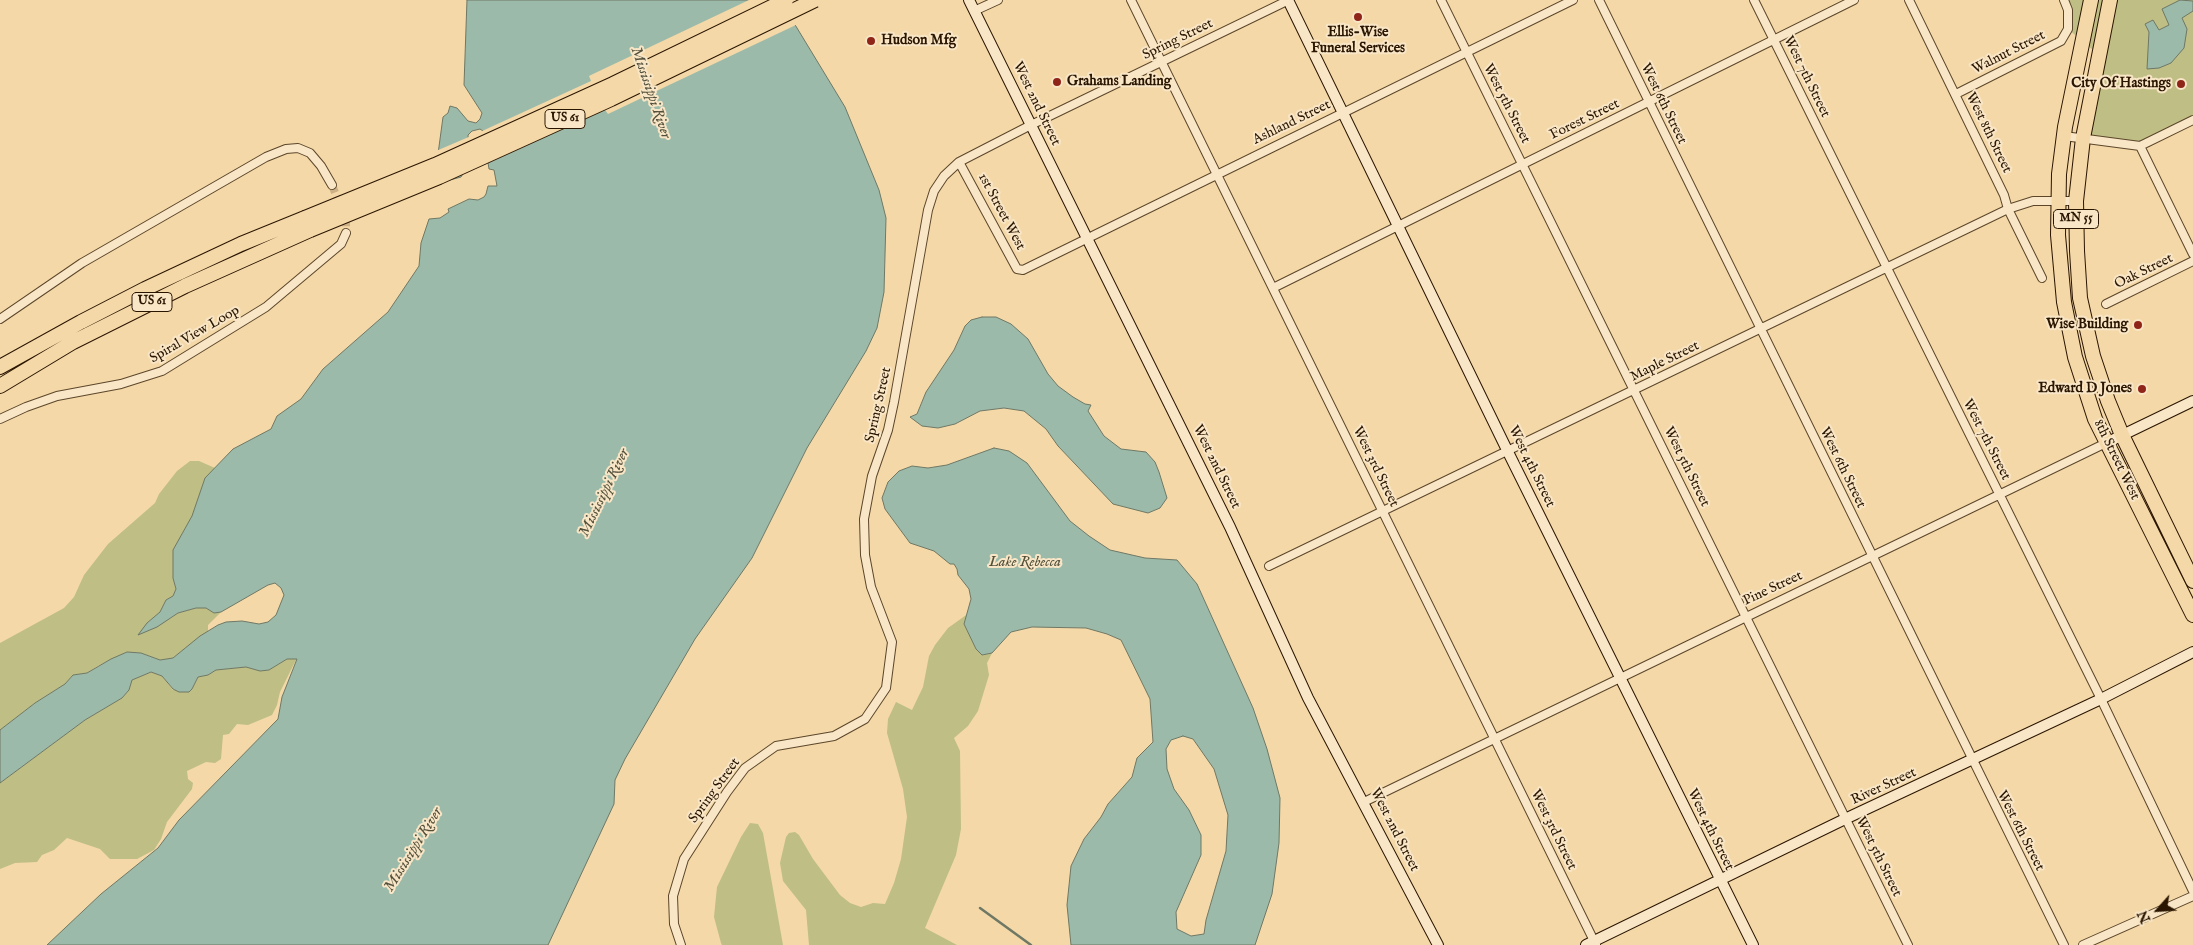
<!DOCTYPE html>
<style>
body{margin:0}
#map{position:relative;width:2193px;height:945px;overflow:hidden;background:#f4d8a8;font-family:"IM FELL English",serif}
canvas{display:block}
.north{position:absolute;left:2133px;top:885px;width:50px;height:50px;-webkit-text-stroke:4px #f8e6c6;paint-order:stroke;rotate:244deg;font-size:14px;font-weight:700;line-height:20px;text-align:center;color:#2a1500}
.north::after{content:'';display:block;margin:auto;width:18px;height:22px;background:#2a1500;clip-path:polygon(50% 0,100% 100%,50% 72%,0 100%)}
</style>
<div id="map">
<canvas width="2193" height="945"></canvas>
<div class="north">N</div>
</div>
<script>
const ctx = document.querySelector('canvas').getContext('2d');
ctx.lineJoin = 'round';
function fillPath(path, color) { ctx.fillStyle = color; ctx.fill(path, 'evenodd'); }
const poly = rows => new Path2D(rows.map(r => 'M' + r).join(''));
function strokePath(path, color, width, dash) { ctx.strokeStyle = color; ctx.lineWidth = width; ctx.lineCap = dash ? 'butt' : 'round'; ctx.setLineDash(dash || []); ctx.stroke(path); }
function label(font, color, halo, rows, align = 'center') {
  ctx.font = font + ' "IM FELL English",serif'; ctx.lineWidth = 4; ctx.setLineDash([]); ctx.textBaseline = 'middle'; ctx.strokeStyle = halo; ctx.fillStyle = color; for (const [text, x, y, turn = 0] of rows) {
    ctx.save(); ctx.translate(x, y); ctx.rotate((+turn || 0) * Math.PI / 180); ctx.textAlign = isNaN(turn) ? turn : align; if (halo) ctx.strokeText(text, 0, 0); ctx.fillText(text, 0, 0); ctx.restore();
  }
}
fillPath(poly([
 [2064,0,2193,0,2193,120,2140,146,2083,138,2099,55,2068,29],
 [190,461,199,461,215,468,205,478,192,517,183,532,173,578,176,589,173,596,166,600,160,613,147,623,171,618,178,613,196,608,206,608,214,613,221,612,208,625,208,631,173,658,160,660,141,653,127,652,98,666,87,673,73,675,65,684,35,703,0,730,0,643,64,608,74,597,84,575,108,544,155,503,159,494,177,471],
 [969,613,964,624,976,649,982,655,992,653,987,663,989,675,978,711,968,726,954,738,960,751,961,829,956,855,925,928,957,945,809,945,806,910,783,881,780,863,786,837,789,833,795,832,799,835,813,859,840,895,850,903,861,907,873,903,885,904,894,883,901,859,907,817,903,789,887,733,888,719,896,702,912,710,923,687,929,656,935,645,948,628],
 [297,658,280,692,277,705,272,715,248,725,237,724,229,734,223,735,221,759,215,763,206,762,187,771,188,779,193,783,192,789,167,822,161,839,154,850,137,859,110,859,100,849,67,838,54,850,42,855,37,862,15,863,0,869,0,783,85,720,122,698,129,690,132,680,151,672,162,676,173,690,192,689,198,677,208,675,216,670,246,667,260,671,269,670,287,659],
 [750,823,758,824,763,833,783,945,722,945,721,943,714,917,717,887,741,837]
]), '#bfbe85');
const water = poly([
 [467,0,780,0,845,107,879,190,886,218,884,292,877,328,866,351,807,448,752,558,695,639,625,759,615,780,614,804,548,945,47,945,101,894,158,848,179,820,278,719,282,697,297,659,287,659,269,670,260,671,246,667,216,670,208,675,198,677,192,689,189,692,179,692,173,689,162,676,151,672,144,675,132,680,129,690,122,698,85,720,0,783,0,730,35,703,65,684,73,675,87,673,111,659,127,652,141,653,160,660,173,658,200,636,218,625,226,622,242,621,259,624,268,622,276,615,284,595,281,588,275,583,268,585,221,612,214,613,206,608,196,608,178,613,157,627,138,635,147,623,160,612,166,600,173,596,176,589,173,578,173,550,192,516,205,478,233,449,271,429,277,416,301,399,323,369,388,312,419,266,421,243,429,219,440,218,449,212,448,209,469,199,478,200,484,197,486,194,488,186,497,186,494,170,489,169,483,131,480,129,472,131,468,135,469,164,461,177,450,180,438,154,443,117,448,113,450,106,457,108,468,121,476,123,480,119,482,113,464,85,467,0],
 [2180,0,2193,1,2193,11,2182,18,2187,29,2184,48,2171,63,2159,68,2147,69,2149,32,2145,24,2153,20,2159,30,2169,25,2162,9,2180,0],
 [982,317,996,317,1011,324,1028,339,1048,374,1058,386,1073,397,1085,404,1091,405,1088,411,1104,436,1121,449,1146,452,1155,462,1159,472,1167,498,1160,508,1148,513,1113,504,1058,446,1046,429,1024,411,1004,408,980,411,955,424,938,428,922,426,910,417,917,414,926,392,954,350,965,326,971,320,982,317],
 [994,448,1009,451,1027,463,1070,521,1089,536,1110,550,1145,558,1177,560,1197,584,1253,708,1267,749,1280,798,1279,843,1272,894,1255,945,1071,945,1067,905,1071,866,1084,839,1101,817,1108,804,1132,777,1137,758,1153,742,1150,699,1121,640,1107,634,1086,628,1032,627,1011,632,992,653,982,655,976,649,964,624,971,599,969,589,958,575,957,569,954,564,950,564,934,551,910,543,885,509,882,498,888,482,899,471,912,466,928,468,947,465,994,448],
 [1183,736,1193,739,1214,769,1228,815,1226,851,1206,920,1204,934,1191,936,1177,929,1176,912,1201,855,1201,835,1189,810,1174,789,1167,769,1166,749,1171,740,1183,736]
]);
fillPath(water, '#9cbaa9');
strokePath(water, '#6e7865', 1);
fillPath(poly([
 [749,0,783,0,798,24,608,114,605,110,486,164,480,132,591,81,589,76,593,74],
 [471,136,472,164,469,171,448,181,443,177,436,151]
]), '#f4d8a8');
strokePath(poly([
 [980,908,1031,945]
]), '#6e7865', 2.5);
strokePath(poly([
 [332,185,346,220,346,233]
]), '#ccb186', 8, [8, 4]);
const street = poly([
 [1131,0,1596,945],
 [1441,0,1908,945],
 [1599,0,2064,945],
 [1754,0,2101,699,2193,891],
 [1909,0,2004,195,2008,209,2042,278],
 [974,11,998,0],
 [1956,94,2061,41,2068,29,2068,10,2064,0],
 [2064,136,2140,146,2193,120],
 [2140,146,2193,254],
 [959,162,1017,269,1023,270,1573,0],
 [1273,288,1854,0],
 [2106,304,2193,261],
 [0,319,82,263,266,157,286,149,298,148,310,153,321,166,332,185],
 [0,419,26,407,57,396,121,384,162,371,266,307,341,244,346,233],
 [1269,566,2008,209,2033,201,2076,201],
 [1364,802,2106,443],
 [681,945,674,924,673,896,684,859,727,792,745,768,776,746,834,736,865,719,886,688,892,642,871,587,865,555,864,519,872,476,888,430,894,402,928,210,934,191,944,176,959,162,1031,125,1289,0],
 [2083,945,2193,896]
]);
const secondary = poly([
 [969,0,1230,527,1308,698,1438,945],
 [1288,0,1508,452,1753,945],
 [2106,443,2193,401],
 [1586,945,1845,819,2101,699,2193,652]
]);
const highway = poly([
 [2091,0,2065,127,2059,174,2058,235,2064,302,2075,357,2095,419,2193,615],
 [2110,0,2083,138,2076,201,2077,251,2080,298,2093,356,2108,401,2122,435,2193,581],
 [0,367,81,322,145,289,241,244,305,218],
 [0,386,73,342,185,286,310,230]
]);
strokePath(street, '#5c462a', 10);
strokePath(secondary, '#2a1500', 12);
strokePath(highway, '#2a1500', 16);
strokePath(street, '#f8e6c6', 8);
strokePath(secondary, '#f8e6c6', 10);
strokePath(highway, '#f4d8a8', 14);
const highwayBridge = poly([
 [305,218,435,165,613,84,786,0],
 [310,230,439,177,611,99,815,0]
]);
strokePath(highwayBridge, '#2a1500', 16, []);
strokePath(highwayBridge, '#f4d8a8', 14);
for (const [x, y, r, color] of [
 [1358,17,5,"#8f2418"],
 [871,41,5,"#8f2418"],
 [1057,82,5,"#8f2418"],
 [2181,84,5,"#8f2418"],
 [2138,325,5,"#8f2418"],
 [2142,389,5,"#8f2418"]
]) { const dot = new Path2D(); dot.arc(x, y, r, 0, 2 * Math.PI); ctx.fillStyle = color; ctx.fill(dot); strokePath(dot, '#f8e6c6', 2); }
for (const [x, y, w] of [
 [565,119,40],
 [2076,219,45],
 [152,302,40]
]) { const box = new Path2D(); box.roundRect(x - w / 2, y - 9.5, w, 19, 4); ctx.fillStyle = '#f8e6c6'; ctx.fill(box); strokePath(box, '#2a1500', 1); }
label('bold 12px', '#2a1500', null, [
 ["US 61",565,119],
 ["MN 55",2076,219],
 ["US 61",152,302]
]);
label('bold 14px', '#2a1500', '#f8e6c6', [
 ["Ellis-Wise",1358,33,"center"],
 ["Funeral Services",1358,49,"center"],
 ["Hudson Mfg",881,41,"left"],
 ["Grahams Landing",1067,82,"left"],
 ["City Of Hastings",2171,84],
 ["Wise Building",2128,325],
 ["Edward D Jones",2132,389]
], 'right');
label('14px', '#2a1500', '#f8e6c6', [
 ["Spring Street",1178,40,-26],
 ["Walnut Street",2009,53,-27],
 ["West 7th Street",1806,77,64],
 ["West 2nd Street",1036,104,64],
 ["West 5th Street",1506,104,63],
 ["West 6th Street",1663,104,64],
 ["Forest Street",1585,120,-26],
 ["Ashland Street",1292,123,-26],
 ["West 8th Street",1988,133,64],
 ["1st Street West",1001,212,62],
 ["Oak Street",2144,272,-26],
 ["Spiral View Loop",195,335,-30],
 ["Maple Street",1665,362,-26],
 ["Spring Street",879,405,-77],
 ["West 7th Street",1986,440,63],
 ["8th Street West",2116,460,64],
 ["West 2nd Street",1216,467,64],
 ["West 3rd Street",1375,467,64],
 ["West 4th Street",1531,467,64],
 ["West 5th Street",1686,467,64],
 ["West 6th Street",1842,468,64],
 ["Pine Street",1773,589,-25],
 ["River Street",1884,787,-25],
 ["Spring Street",715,791,-54],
 ["West 2nd Street",1394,830,63],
 ["West 3rd Street",1553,830,64],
 ["West 4th Street",1710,830,64],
 ["West 6th Street",2020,831,63],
 ["West 5th Street",1878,857,64]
]);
label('italic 15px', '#524f3b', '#f8e6c6', [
 ["Mississippi River",650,93,71],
 ["Mississippi River",605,493,-64],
 ["Lake Rebecca",1025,563],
 ["Mississippi River",414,850,-58]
]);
</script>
